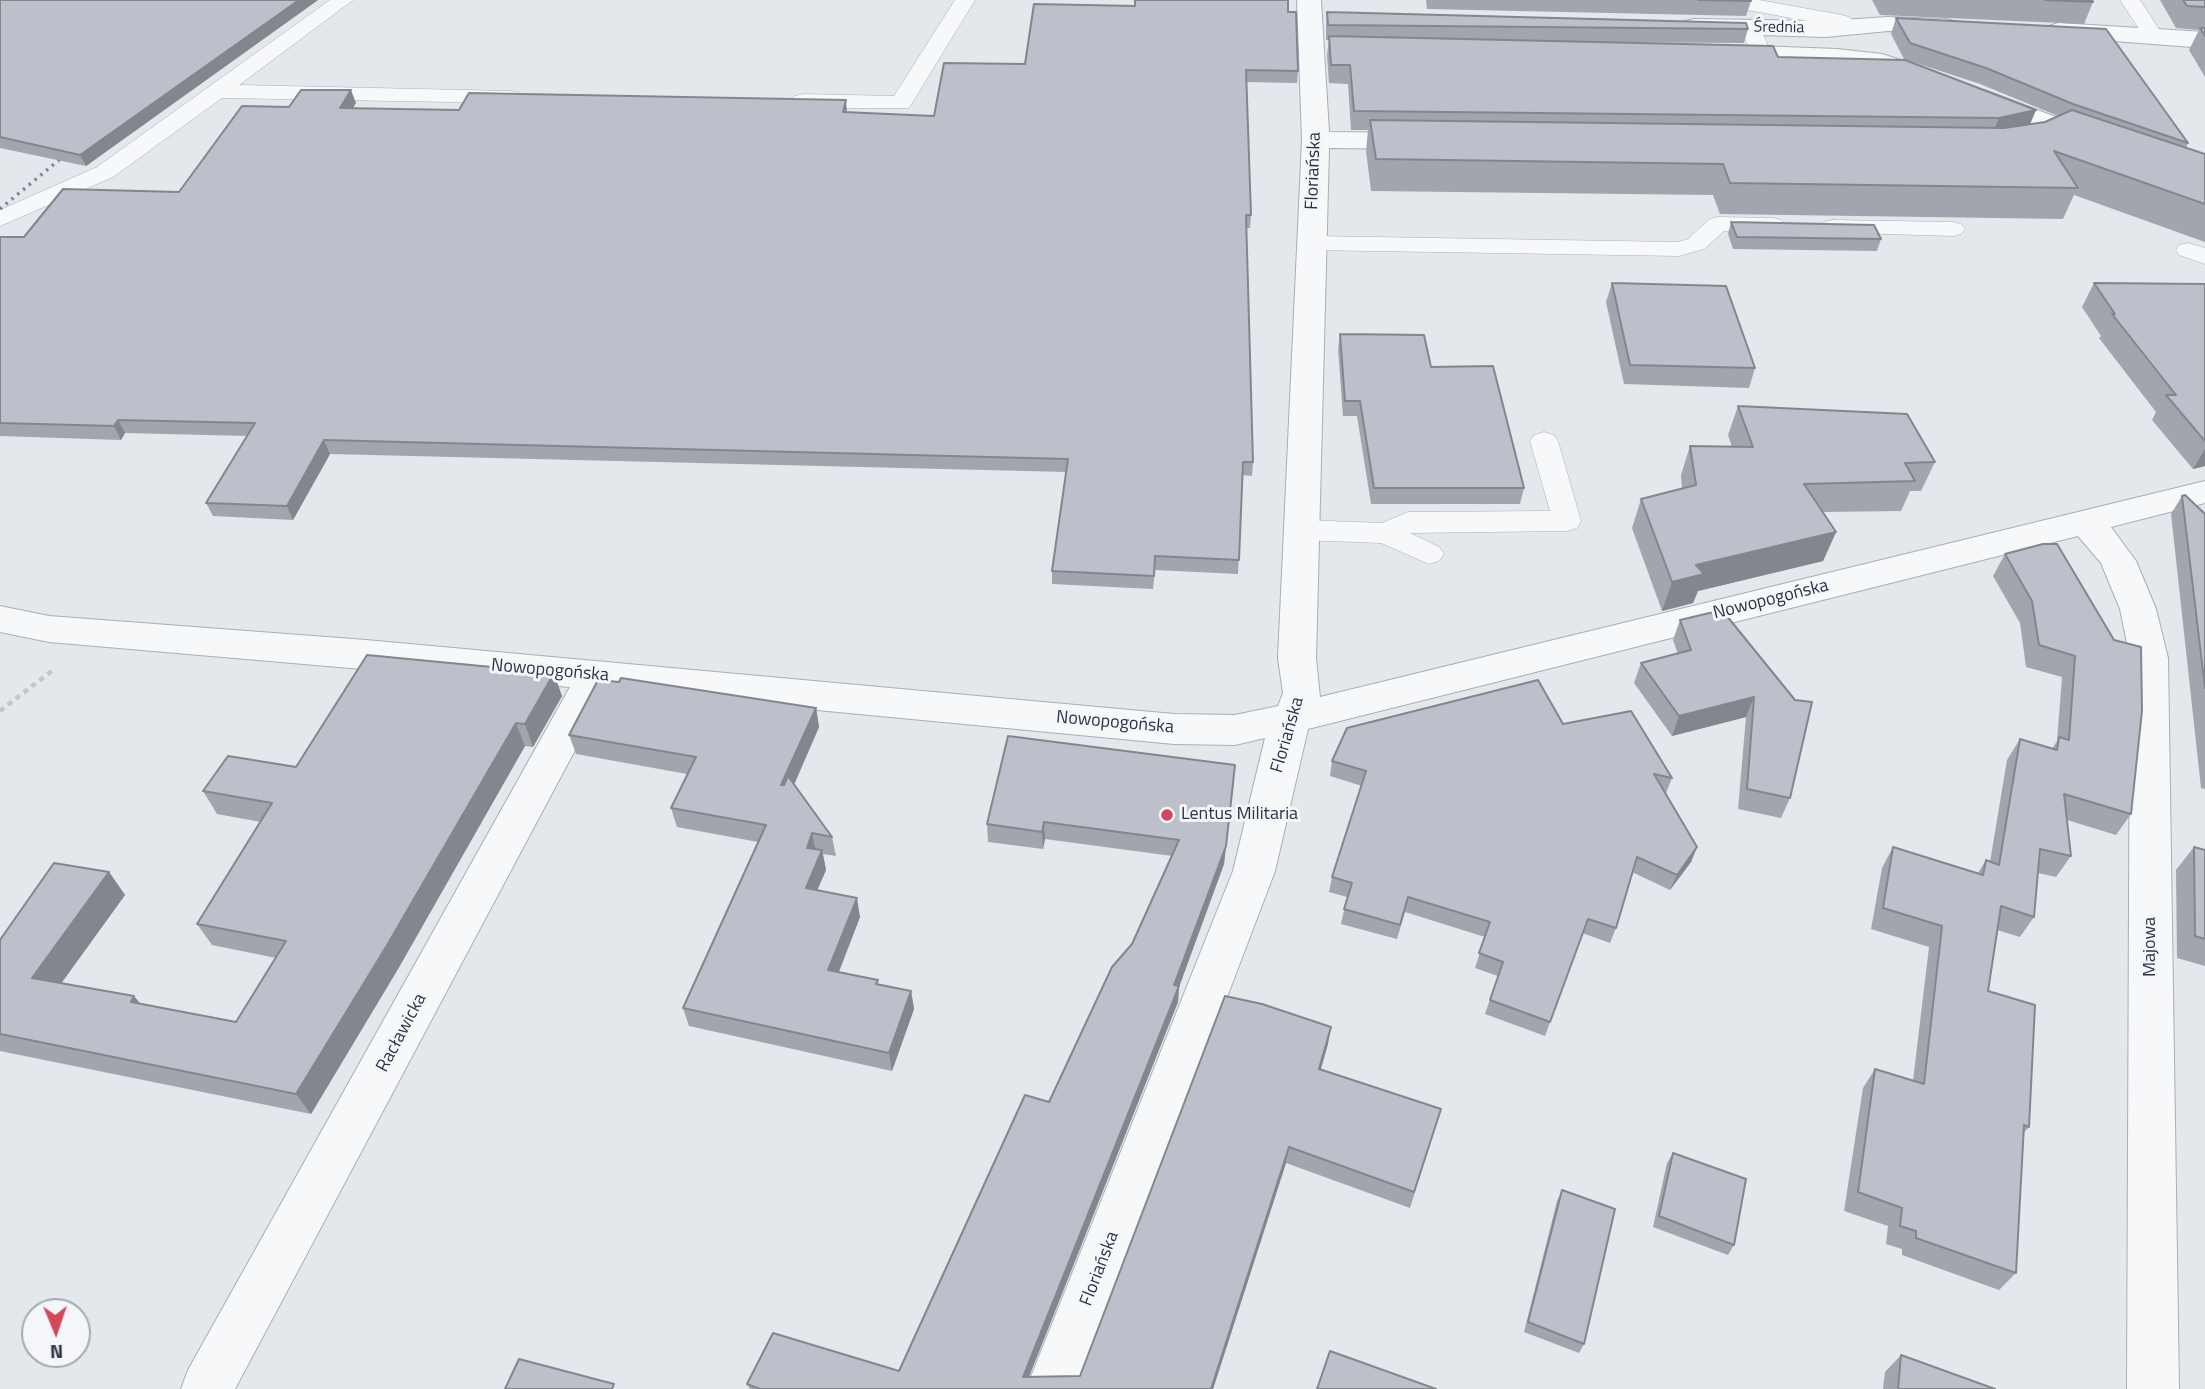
<!DOCTYPE html>
<meta charset="utf-8">
<style>
body{margin:0}
#map{position:relative;width:2205px;height:1389px;overflow:hidden;background:#e4e7ec;font-family:"Titillium Web",sans-serif}
canvas{display:block}
.north{position:absolute;left:21px;top:1298px;width:70px;height:70px;box-sizing:border-box;background:#f4f6f9;border:2px solid #a4a8b1;border-radius:50%;rotate:178deg;font-size:19px;font-weight:700;line-height:28px;text-align:center;color:#2b3445}
.north::after{content:'';display:block;margin:auto;width:24px;height:32px;background:#d1495b;clip-path:polygon(50% 0,100% 100%,50% 72%,0 100%)}
</style>
<div id="map">
<canvas width="2205" height="1389"></canvas>
<div class="north">N</div>
</div>
<script>
const ctx = document.querySelector('canvas').getContext('2d');
ctx.lineJoin = 'round';
const poly = rows => new Path2D(rows.map(r => 'M' + r).join(''));
function strokePath(path, color, width, dash) { ctx.strokeStyle = color; ctx.lineWidth = width; ctx.lineCap = dash ? 'butt' : 'round'; ctx.setLineDash(dash || []); ctx.stroke(path); }
function fillPath(path, color) { ctx.fillStyle = color; ctx.fill(path, 'evenodd'); }
function label(font, color, halo, rows, align = 'center') {
  ctx.font = font + ' "Titillium Web",sans-serif'; ctx.lineWidth = 6; ctx.setLineDash([]); ctx.textBaseline = 'middle'; ctx.strokeStyle = halo; ctx.fillStyle = color; for (const [text, x, y, turn = 0] of rows) {
    ctx.save(); ctx.translate(x, y); ctx.rotate((+turn || 0) * Math.PI / 180); ctx.textAlign = isNaN(turn) ? turn : align; if (halo) ctx.strokeText(text, 0, 0); ctx.fillText(text, 0, 0); ctx.restore();
  }
}
const lane = poly([
 [330,0,353,0,239,85,510,91,518,92,521,97,518,102,510,103,222,98,113,177,0,226,0,210,97,167,330,0],
 [955,0,975,0,909,108,803,108,795,106,792,101,795,96,803,94,894,96,955,0],
 [1715,0,1759,0,1842,15,1849,17,1861,27,1858,31,1851,33,1836,26,1725,6,1718,4,1715,0],
 [2120,0,2140,0,2164,37,2161,41,2147,41,2120,0],
 [1750,22,1757,24,1760,28,1772,54,1769,58,1755,58,1752,54,1740,28,1743,24,1750,22],
 [1718,217,1773,218,1781,220,1785,225,1781,230,1773,232,1724,231,1704,249,1679,256,1311,250,1303,248,1299,243,1303,238,1311,236,1678,242,1688,239,1710,219,1718,217],
 [1832,220,1953,222,1961,224,1965,229,1961,234,1953,236,1824,232,1820,227,1824,222,1832,220],
 [2188,243,2205,248,2205,264,2179,255,2176,250,2179,245,2188,243],
 [1544,432,1554,435,1558,441,1581,521,1577,528,1567,531,1410,533,1439,547,1444,554,1439,561,1429,564,1381,543,1301,540,1291,537,1287,530,1291,523,1301,520,1382,523,1408,512,1550,511,1530,441,1534,435,1544,432]
]);
const street = poly([
 [1297,0,1321,0,1329,132,1419,133,1429,135,1433,141,1429,147,1419,149,1329,148,1316,658,1320,697,2205,481,2205,503,2111,527,2136,561,2156,609,2168,658,2179,1389,2127,1389,2130,658,2120,609,2101,563,2078,536,1308,729,1275,871,1078,1389,1026,1389,1233,871,1265,738,1235,745,1174,744,607,690,235,1389,181,1389,188,1370,570,687,49,642,0,632,0,606,49,616,366,640,1174,714,1235,715,1278,706,1283,693,1278,658,1302,140,1297,0],
 [1888,17,1945,19,1954,21,1957,26,1954,31,1945,33,1888,31,1826,37,1694,33,1685,31,1682,26,1685,21,1694,19,1826,21,1888,17],
 [2058,23,2205,32,2205,48,2049,36,2045,31,2049,26,2058,23],
 [1756,46,1837,49,1882,54,1910,63,1914,68,1910,73,1901,76,1879,69,1837,65,1747,59,1743,54,1747,49,1756,46],
 [1984,90,2101,134,2105,140,2101,146,2091,148,2081,146,1975,104,1971,98,1975,92,1984,90]
]);
strokePath(lane, '#a9aeb7', 1);
strokePath(street, '#a9aeb7', 2);
strokePath(poly([
 [0,711,53,670]
]), '#c2c5cb', 4.5, [5, 5]);
fillPath(lane, '#f7f8fa');
fillPath(street, '#f7f8fa');
strokePath(poly([
 [0,209,65,155]
]), '#7d8696', 3.5, [2.5, 5]);
fillPath(poly([
 [0,0,318,0,86,166,0,148],
 [1426,0,1750,0,1751,1,1746,16,1427,9],
 [1872,0,2092,0,2093,2,2084,24,1880,15],
 [2160,0,2205,0,2205,77,2189,50,2199,30,2176,28],
 [1288,12,1298,71,1297,83,1247,82,1251,215,1250,228,1246,228,1253,462,1252,476,1242,475,1238,574,1155,570,1153,589,1052,584,1052,571,1066,472,330,454,293,520,213,516,206,503,247,436,125,433,121,440,0,436,0,237,24,237,179,192,289,107,356,103,352,108,459,110,847,112,934,116,1025,64],
 [1327,12,1748,29,1744,43,1566,42,1778,57,2036,110,2030,124,2045,122,2058,116,1980,84,1904,59,1891,34,1896,18,2188,143,2186,148,2205,154,2205,242,2074,195,2063,219,1720,214,1713,195,1371,191,1366,151,1368,130,1351,130,1348,84,1329,83,1327,55,1329,40,1326,40,1326,27],
 [1731,222,1881,239,1877,251,1733,249,1728,234],
 [1612,283,1755,368,1749,388,1624,384,1606,302],
 [2094,283,2205,284,2205,466,2193,469,2152,420,2156,412,2099,338,2101,336,2082,307],
 [1340,334,1431,367,1524,488,1520,504,1371,504,1357,416,1343,416,1338,349],
 [1738,406,1935,462,1921,491,1910,491,1901,511,1823,512,1836,532,1823,561,1698,591,1693,603,1662,611,1632,528,1641,499,1682,488,1681,475,1690,446,1732,447,1728,435],
 [2182,496,2205,514,2205,789,2201,788,2171,514],
 [2043,544,2131,814,2116,835,2067,820,2071,856,2056,877,2038,873,2034,917,2020,937,1997,930,1988,991,2029,1127,2024,1132,2016,1273,1999,1290,1902,1255,1902,1249,1886,1244,1888,1226,1844,1211,1863,1088,1875,1069,1913,1081,1929,947,1871,929,1882,868,1893,847,1978,873,1986,860,1990,862,2007,760,2020,739,2052,749,2057,741,2062,677,2026,667,2020,623,1993,576,2005,554],
 [1722,610,1790,798,1781,818,1738,809,1746,717,1672,736,1634,683,1641,663,1678,654,1673,640,1680,620],
 [562,696,533,747,525,746,398,969,311,1114,0,1051,0,940,109,872,125,895,61,983,134,996,140,1004,236,1022,276,958,212,945,197,924,261,822,217,814,203,791],
 [816,708,819,727,794,785,832,837,836,856,823,854,826,870,817,890,860,917,839,972,879,984,911,991,914,1009,892,1071,689,1026,683,1008,758,842,677,827,671,808,687,774,576,754,569,735],
 [1563,724,1672,778,1666,793,1665,793,1697,847,1691,862,1670,890,1632,872,1616,928,1610,943,1582,933,1545,1036,1485,1014,1498,976,1475,968,1485,937,1405,912,1397,939,1341,924,1347,897,1329,892,1332,877,1362,786,1330,776,1332,761],
 [1234,783,1224,864,1179,987,1178,1002,1029,1377,1080,1376,1328,1044,1321,1069,1441,1109,1410,1208,1286,1163,1213,1389,750,1389,747,1384,899,1371,1049,1102,1132,944,1172,856,1045,839,1043,849,988,842,987,824],
 [2194,847,2205,850,2205,966,2177,958,2176,870],
 [1673,1153,1734,1245,1728,1255,1653,1227,1667,1163],
 [1562,1190,1584,1344,1579,1353,1524,1332,1557,1201],
 [1901,1355,1995,1389,1883,1389,1885,1372]
]), '#a1a5ae');
fillPath(poly([
 [299,0,318,0,86,166,80,155],
 [351,90,356,103,345,120,340,108],
 [846,100,847,113,843,112],
 [2036,110,2028,129,1991,137,1999,118],
 [118,420,125,433,121,440,114,426],
 [324,440,330,454,293,520,287,506],
 [2205,449,2205,466,2193,469],
 [1836,532,1823,561,1698,591,1693,603,1662,611,1672,582,1696,565],
 [554,673,562,696,533,747,525,724],
 [1754,697,1746,717,1672,736,1679,716],
 [816,708,819,727,785,805,781,785],
 [516,723,525,746,398,969,311,1114,296,1094],
 [1235,765,1224,864,1179,987,1178,1002,1024,1389,1023,1377,1174,985],
 [1044,822,1045,839,1043,849,1042,832],
 [812,833,816,852,807,848],
 [1697,847,1691,862,1670,890,1677,875],
 [822,850,826,870,810,907,806,888],
 [109,872,125,895,50,999,32,978],
 [857,898,860,917,832,989,828,970],
 [911,991,914,1009,892,1071,889,1053],
 [134,996,151,1017,131,1002],
 [1331,1027,1328,1044,1316,1085,1319,1069],
 [1289,1147,1286,1163,1213,1389,1211,1389]
]), '#83868d');
const building = poly([
 [0,0,299,0,80,155,0,137,0,0],
 [1135,0,1288,0,1288,12,1296,12,1298,71,1246,70,1251,215,1246,215,1253,462,1243,462,1239,560,1155,556,1154,576,1052,571,1068,459,324,440,287,506,206,503,255,423,118,420,114,426,0,423,0,237,24,237,63,189,179,192,242,106,289,107,301,90,351,90,340,108,459,110,469,93,846,100,843,112,934,116,944,63,1025,64,1034,4,1135,6,1135,0],
 [1698,0,1750,0,1751,1,1698,0],
 [2045,0,2092,0,2093,2,2045,0],
 [2183,0,2205,0,2205,7,2187,6,2183,0],
 [1327,12,1746,23,1748,29,1328,25,1327,12],
 [1896,18,2106,29,2188,143,2073,104,1986,68,1910,43,1896,18],
 [2200,28,2205,28,2205,36,2200,28],
 [1329,36,1773,46,1778,57,1905,60,2036,110,1999,118,1354,111,1350,65,1331,65,1329,36],
 [2072,110,2205,154,2205,204,2054,151,2078,188,1730,183,1723,164,1376,159,1370,120,2004,128,2045,122,2072,110],
 [1731,222,1874,225,1881,239,1737,237,1731,222],
 [1612,283,1726,286,1755,368,1630,365,1612,283],
 [2094,283,2205,284,2205,441,2166,395,2176,395,2112,314,2115,314,2094,283],
 [1340,334,1424,335,1431,367,1493,366,1524,488,1374,488,1360,401,1345,401,1340,334],
 [1738,406,1907,414,1935,462,1905,463,1915,481,1804,484,1836,532,1696,565,1704,574,1672,582,1641,499,1696,485,1690,446,1753,447,1738,406],
 [2185,495,2205,514,2205,688,2182,496,2185,495],
 [2043,544,2057,544,2114,640,2141,647,2142,711,2131,814,2064,794,2071,856,2040,849,2034,917,2001,906,1988,991,2035,1005,2029,1127,2024,1125,2016,1273,1916,1238,1916,1231,1900,1226,1902,1208,1858,1192,1875,1069,1924,1084,1942,926,1883,908,1893,847,1983,875,1986,860,1999,865,2020,739,2057,750,2059,737,2069,740,2075,656,2039,645,2032,601,2005,554,2043,544],
 [1722,610,1795,700,1812,702,1790,798,1747,789,1754,697,1679,716,1641,663,1691,650,1680,620,1722,610],
 [367,655,554,673,525,724,516,723,386,947,296,1094,0,1034,0,940,54,863,109,872,32,978,134,996,131,1002,236,1022,286,941,197,924,272,803,203,791,228,756,296,767,367,655],
 [621,678,816,708,781,785,784,785,788,776,832,837,812,833,807,848,822,850,806,888,857,898,828,970,878,980,876,984,911,991,889,1053,683,1008,766,825,671,808,696,757,569,735,598,680,619,682,621,678],
 [1538,680,1563,724,1631,711,1672,778,1654,774,1697,847,1677,875,1637,857,1616,928,1588,919,1550,1022,1490,1000,1503,962,1479,953,1490,922,1408,897,1400,925,1344,909,1352,883,1332,877,1366,771,1332,761,1347,728,1538,680],
 [1008,736,1235,765,1226,846,1174,985,1179,986,1023,1377,1080,1376,1225,996,1262,1004,1331,1027,1319,1069,1441,1109,1414,1192,1289,1147,1211,1389,760,1389,747,1384,773,1333,899,1371,1025,1095,1049,1102,1112,967,1132,944,1179,840,1044,822,1042,832,987,824,1008,736],
 [2194,847,2205,850,2205,939,2195,936,2194,847],
 [1673,1153,1746,1179,1734,1245,1659,1216,1673,1153],
 [1562,1190,1615,1209,1584,1344,1528,1322,1562,1190],
 [1330,1351,1436,1389,1317,1389,1330,1351],
 [1901,1355,1995,1389,1898,1389,1901,1355],
 [519,1359,614,1384,612,1389,505,1389,519,1359]
]);
fillPath(building, '#bbc0ca');
strokePath(building, '#83868d', 2);
for (const [x, y, r, color] of [
 [1167,815,7,"#d1495b"]
]) { const dot = new Path2D(); dot.arc(x, y, r, 0, 2 * Math.PI); ctx.fillStyle = color; ctx.fill(dot); strokePath(dot, '#f4f6f9', 2.5); }
label('16px', '#2b3445', '#f4f6f9', [
 ["Średnia",1779,28,1]
]);
label('18px', '#2b3445', '#f4f6f9', [
 ["Floriańska",1314,171,-88],
 ["Nowopogońska",1771,600,-14],
 ["Nowopogońska",550,671,5],
 ["Nowopogońska",1115,723,5],
 ["Floriańska",1288,735,-74],
 ["Majowa",2151,947,-90],
 ["Racławicka",402,1033,-62],
 ["Floriańska",1100,1269,-69]
]);
label('18px', '#2b3445', '#f4f6f9', [
 ["Lentus Militaria",1181,815]
], 'left');
</script>
